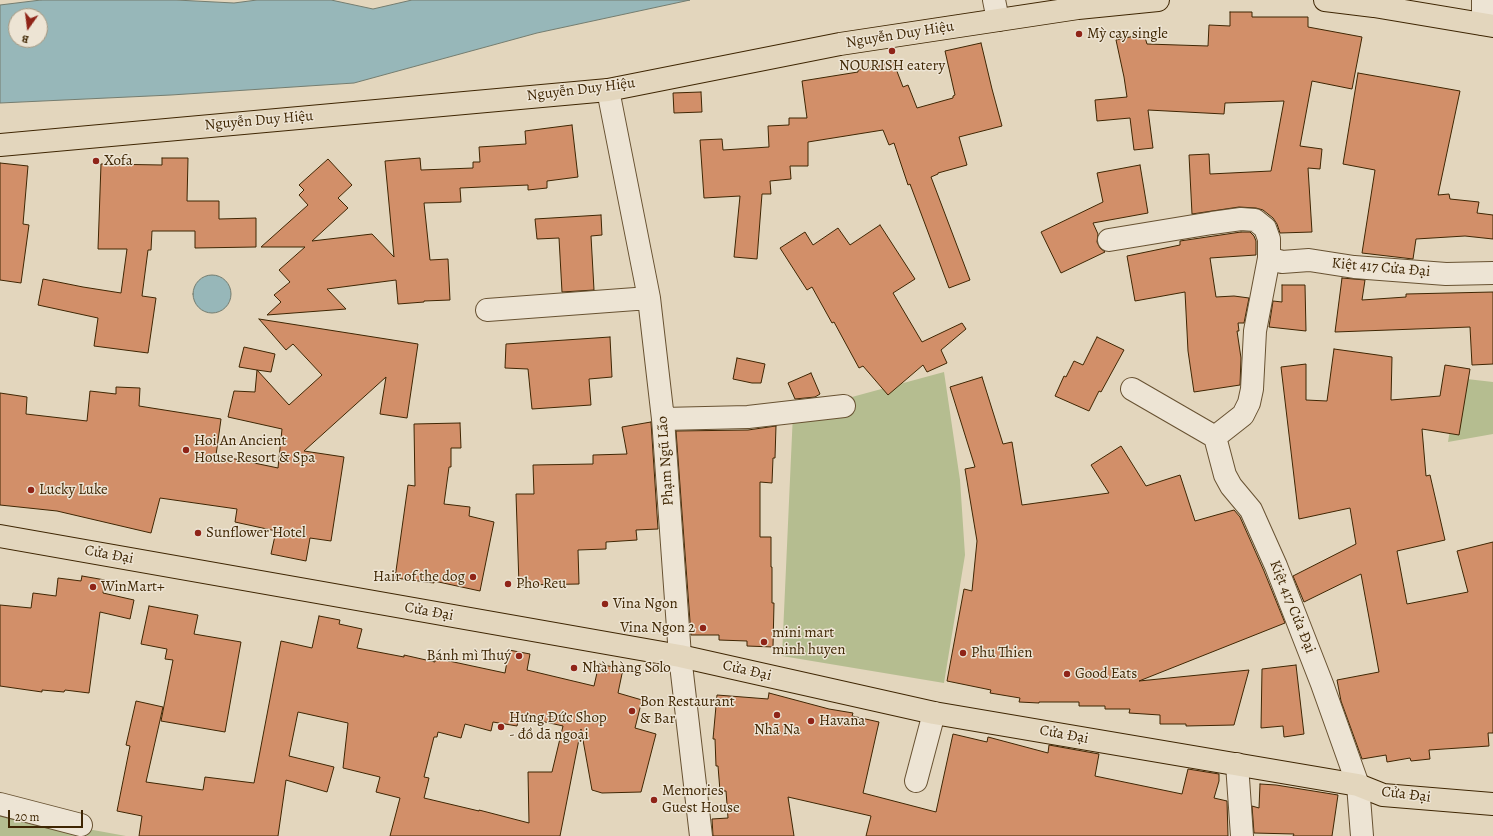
<!DOCTYPE html>
<meta charset="utf-8">
<style>
body{margin:0}
#map{position:relative;width:1493px;height:836px;overflow:hidden;background:#e3d6bd;font-family:Alegreya,serif}
canvas{display:block}
.north{position:absolute;left:8px;top:8px;width:40px;height:40px;box-sizing:border-box;background:#ede4d4;border:1px solid #a79880;border-radius:50%;rotate:194deg;font-size:11px;font-weight:700;line-height:16px;text-align:center;color:#3f2603}
.north::after{content:'';display:block;margin:auto;width:14px;height:18px;background:#8f2418;clip-path:polygon(50% 0,100% 100%,50% 72%,0 100%)}
.scale{position:absolute;left:8px;top:810px;width:75px;height:18px;box-sizing:border-box;border:2px solid #3f2603;border-top:0;padding-left:5px;font-size:12px;line-height:14px;white-space:nowrap;color:#3f2603;-webkit-text-stroke:3px #ede4d4;paint-order:stroke}
</style>
<div id="map">
<canvas width="1493" height="836"></canvas>
<div class="north">B</div>
<div class="scale">20 m</div>
</div>
<script>
const ctx = document.querySelector('canvas').getContext('2d');
ctx.lineJoin = 'round';
function fillPath(path, color) { ctx.fillStyle = color; ctx.fill(path, 'evenodd'); }
const poly = rows => new Path2D(rows.map(r => 'M' + r).join(''));
function strokePath(path, color, width, dash) { ctx.strokeStyle = color; ctx.lineWidth = width; ctx.lineCap = dash ? 'butt' : 'round'; ctx.setLineDash(dash || []); ctx.stroke(path); }
function label(font, color, halo, rows, align = 'center') {
  ctx.font = font + ' Alegreya,serif'; ctx.lineWidth = 3; ctx.setLineDash([]); ctx.textBaseline = 'middle'; ctx.strokeStyle = halo; ctx.fillStyle = color; for (const [text, x, y, turn = 0] of rows) {
    ctx.save(); ctx.translate(x, y); ctx.rotate((+turn || 0) * Math.PI / 180); ctx.textAlign = isNaN(turn) ? turn : align; if (halo) ctx.strokeText(text, 0, 0); ctx.fillText(text, 0, 0); ctx.restore();
  }
}
fillPath(poly([
 [944,372,960,480,965,555,944,683,782,656,793,413],
 [1458,378,1493,382,1493,434,1448,442],
 [0,813,126,836,0,836]
]), '#b5bd90');
const water = poly([
 [41,0,176,0,234,3,257,0,331,0,373,9,412,0,690,0,537,33,354,83,171,95,0,103,0,5,41,0],
 [16,16,40,16,40,40,16,40,16,16],
 '193 294a19 19 0 1 1 38 0a19 19 0 1 1-38 0Z'
]);
fillPath(water, '#97b7b9');
strokePath(water, '#747d70', 1);
const building = poly([
 [1230,12,1252,12,1252,17,1308,17,1308,27,1362,37,1352,89,1312,81,1300,146,1322,149,1320,169,1308,168,1312,232,1280,233,1277,224,1273,218,1263,210,1256,208,1239,207,1192,214,1189,155,1209,154,1210,174,1271,171,1284,101,1225,103,1224,114,1148,110,1153,148,1134,150,1130,118,1097,121,1095,100,1127,97,1124,77,1116,40,1144,34,1147,44,1208,46,1209,25,1230,26,1230,12],
 [981,43,992,89,1002,126,959,137,967,165,938,173,938,174,931,177,970,280,949,288,910,184,908,185,894,143,889,145,883,130,808,142,808,166,790,166,791,179,770,181,771,194,762,194,757,259,734,257,740,196,704,198,700,140,722,139,723,150,769,147,768,126,789,125,789,118,807,118,802,81,858,72,858,70,876,67,893,61,903,87,908,85,917,108,953,98,953,96,955,95,945,51,981,43],
 [1358,73,1460,91,1438,195,1449,194,1450,199,1479,202,1477,213,1493,215,1493,239,1465,236,1416,239,1413,259,1362,253,1375,170,1343,164,1358,73],
 [701,92,702,112,674,113,673,93,701,92],
 [572,125,578,177,547,181,547,188,528,190,528,185,460,188,461,202,424,203,430,260,448,259,450,300,424,301,424,302,398,304,396,280,327,289,346,309,267,315,281,302,274,295,290,282,279,270,305,247,261,247,308,205,299,195,304,190,299,185,328,159,352,185,338,198,348,208,312,241,372,234,394,257,385,161,420,158,421,170,473,168,473,162,480,162,479,147,526,144,525,131,572,125],
 [162,158,188,158,187,201,219,201,219,219,256,218,256,247,195,248,195,231,152,231,151,250,148,250,142,296,156,298,148,353,94,346,98,318,38,305,43,279,83,287,121,293,127,249,98,249,101,164,162,165,162,158],
 [0,163,28,166,23,224,29,225,21,283,0,280,0,163],
 [1140,165,1148,213,1093,223,1098,234,1097,242,1100,248,1105,252,1061,273,1041,232,1103,202,1097,173,1140,165],
 [601,215,602,235,591,236,594,290,562,292,559,238,537,239,535,219,601,215],
 [880,225,915,279,893,293,922,342,962,323,966,329,941,350,947,363,927,372,923,365,888,395,863,366,859,368,834,322,832,323,812,287,807,290,780,248,805,232,813,245,838,228,850,245,880,225],
 [1241,232,1250,232,1254,236,1256,241,1256,255,1210,258,1216,297,1234,296,1249,298,1244,323,1238,323,1239,331,1237,331,1241,358,1240,385,1194,392,1188,351,1185,292,1135,301,1127,256,1180,245,1180,241,1241,232],
 [1342,278,1365,280,1362,300,1406,297,1406,294,1493,292,1493,364,1472,365,1470,327,1335,332,1342,278],
 [1282,285,1305,285,1306,331,1269,327,1273,301,1282,302,1282,285],
 [259,319,418,344,407,418,380,414,386,377,304,451,344,457,331,541,310,538,306,561,271,554,276,531,235,522,237,509,160,498,151,533,57,511,0,505,0,393,27,397,26,414,87,421,90,391,116,394,116,387,140,388,139,406,221,419,216,455,278,468,282,429,228,417,234,391,255,392,257,370,239,367,244,347,275,354,271,372,257,370,289,405,322,375,293,344,286,350,259,319],
 [610,337,612,377,589,379,591,405,532,409,528,369,505,368,506,344,610,337],
 [1097,337,1124,350,1101,392,1099,391,1089,411,1055,396,1064,376,1066,377,1074,361,1083,365,1097,337],
 [1334,349,1392,357,1391,400,1440,396,1445,365,1470,369,1459,435,1422,429,1426,476,1430,475,1445,540,1397,551,1407,604,1468,592,1457,551,1493,542,1493,733,1488,733,1489,746,1429,750,1430,759,1411,761,1410,758,1387,762,1386,755,1362,759,1341,701,1337,680,1379,672,1361,574,1304,602,1293,576,1356,544,1350,508,1299,519,1281,367,1306,364,1306,400,1327,401,1334,349],
 [737,358,765,364,761,383,752,383,733,379,737,358],
 [811,373,820,394,815,397,795,399,788,383,811,373],
 [982,377,1003,444,1012,442,1022,505,1109,493,1091,465,1121,446,1146,486,1180,475,1195,521,1234,510,1240,517,1264,571,1285,623,1139,681,1249,670,1234,725,1186,726,1186,724,1160,724,1160,715,1129,713,1130,709,1105,709,1105,706,1079,706,1079,702,1039,702,1039,703,1019,702,1020,698,990,693,991,690,947,681,964,589,972,591,977,541,965,469,975,467,950,387,982,377],
 [651,422,658,529,636,530,637,540,606,542,606,549,578,550,579,584,519,585,516,494,534,494,533,465,593,464,593,455,627,454,622,427,651,422],
 [460,423,461,448,451,448,451,467,449,467,444,504,470,507,469,516,494,522,480,591,434,581,434,583,395,578,408,485,415,486,414,424,460,423],
 [776,426,775,458,773,458,772,483,760,482,760,537,771,537,771,567,772,567,772,603,774,603,773,647,747,646,747,641,719,640,719,635,691,635,676,431,748,430,776,426],
 [82,576,105,580,103,593,134,600,130,619,100,612,89,693,65,690,64,692,42,690,42,692,0,686,0,605,31,608,33,593,56,596,58,578,81,581,82,576],
 [149,606,198,615,194,634,241,642,225,732,161,721,173,660,165,659,167,649,141,644,149,606],
 [319,616,340,620,339,624,362,629,357,648,404,657,404,655,435,662,435,658,505,673,509,650,530,654,527,670,594,686,599,664,623,669,618,693,642,700,635,728,656,734,641,792,602,793,592,790,581,729,560,836,390,836,400,798,376,792,380,777,343,768,348,723,298,712,289,756,334,767,327,792,286,780,278,836,139,836,142,816,117,811,130,746,126,745,136,701,163,707,146,782,203,790,205,777,254,783,281,641,312,648,319,616],
 [519,716,563,726,552,772,528,772,529,823,479,810,479,811,424,798,429,778,424,777,434,737,437,737,438,732,461,738,465,724,491,731,493,722,517,726,519,716],
 [1296,665,1304,734,1284,737,1283,726,1261,728,1262,669,1296,665],
 [769,693,829,709,853,713,852,716,879,722,863,793,936,812,953,734,987,742,988,737,1048,753,1049,745,1099,754,1095,776,1182,794,1188,769,1219,774,1219,781,1214,798,1227,801,1228,836,866,836,871,816,788,797,794,836,713,836,712,819,728,818,726,791,720,791,718,766,716,766,715,739,713,739,717,695,768,699,769,693],
 [1260,784,1276,785,1338,795,1332,836,1293,836,1294,834,1254,833,1252,806,1259,808,1260,784]
]);
fillPath(building, '#d28f69');
strokePath(building, '#3f2603', 1);
const minor = poly([
 [994,0,998,20],
 [1483,0,1483,24],
 [608,90,649,298,663,419,680,656,701,836],
 [1109,240,1212,223,1241,219,1255,220,1265,228,1269,239,1269,258,1255,331,1252,389,1249,403,1243,415,1215,437,1225,475,1231,486,1251,510,1276,566,1322,684,1358,785,1362,836],
 [1269,258,1282,262,1309,260,1354,267,1446,274,1493,273],
 [487,310,649,298],
 [1132,389,1215,437],
 [663,419,748,417,844,406],
 [1237,764,1242,836],
 [916,781,934,713],
 [0,804,81,825]
]);
const major = poly([
 [1325,0,1374,6,1493,26],
 [0,145,608,90,840,44,1078,8,1158,0],
 [0,536,680,656,934,713,1358,785,1383,795,1493,804]
]);
strokePath(minor, '#685232', 24);
strokePath(major, '#3f2603', 24);
strokePath(minor, '#ede4d4', 22);
strokePath(major, '#e3d6bd', 22);
for (const [x, y, r, color] of [
 [1079,34,4,"#8f2418"],
 [892,51,4,"#8f2418"],
 [96,161,4,"#8f2418"],
 [186,450,4,"#8f2418"],
 [31,490,4,"#8f2418"],
 [198,533,4,"#8f2418"],
 [473,577,4,"#8f2418"],
 [508,584,4,"#8f2418"],
 [93,587,4,"#8f2418"],
 [605,604,4,"#8f2418"],
 [703,628,4,"#8f2418"],
 [764,642,4,"#8f2418"],
 [963,653,4,"#8f2418"],
 [519,656,4,"#8f2418"],
 [574,668,4,"#8f2418"],
 [1067,674,4,"#8f2418"],
 [632,711,4,"#8f2418"],
 [777,715,4,"#8f2418"],
 [811,721,4,"#8f2418"],
 [501,727,4,"#8f2418"],
 [654,800,4,"#8f2418"]
]) { const dot = new Path2D(); dot.arc(x, y, r, 0, 2 * Math.PI); ctx.fillStyle = color; ctx.fill(dot); strokePath(dot, '#ede4d4', 1.5); }
label('15px', '#3f2603', '#ede4d4', [
 ["Mỳ cay single",1087,34],
 ["NOURISH eatery",892,66,"center"],
 ["Xofa",104,161],
 ["Hoi An Ancient",194,441],
 ["House Resort & Spa",194,458],
 ["Lucky Luke",39,490],
 ["Sunflower Hotel",206,533],
 ["Hair of the dog",465,577,"right"],
 ["Pho Reu",516,584],
 ["WinMart+",101,587],
 ["Vina Ngon",613,604],
 ["Vina Ngon 2",695,628,"right"],
 ["mini mart",772,633],
 ["minh huyen",772,650],
 ["Phu Thien",971,653],
 ["Bánh mì Thuý",511,656,"right"],
 ["Nhà hàng Solo",582,668],
 ["Good Eats",1075,674],
 ["Bon Restaurant",640,702],
 ["& Bar",640,719],
 ["Hưng Đức Shop",509,718],
 ["- đồ dã ngoại",509,735],
 ["Havana",819,721],
 ["Nhã Na",777,730,"center"],
 ["Memories",662,791],
 ["Guest House",662,808]
], 'left');
label('15px', '#3f2603', '#ede4d4', [
 ["Nguyễn Duy Hiệu",900,35,-9],
 ["Nguyễn Duy Hiệu",581,90,-7],
 ["Nguyễn Duy Hiệu",259,121,-5],
 ["Kiệt 417 Cửa Đại",1381,268,5],
 ["Phạm Ngũ Lão",666,461,-94],
 ["Cửa Đại",109,555,10],
 ["Kiệt 417 Cửa Đại",1292,607,68],
 ["Cửa Đại",429,612,10],
 ["Cửa Đại",747,671,13],
 ["Cửa Đại",1064,735,10],
 ["Cửa Đại",1406,795,7]
]);
</script>
